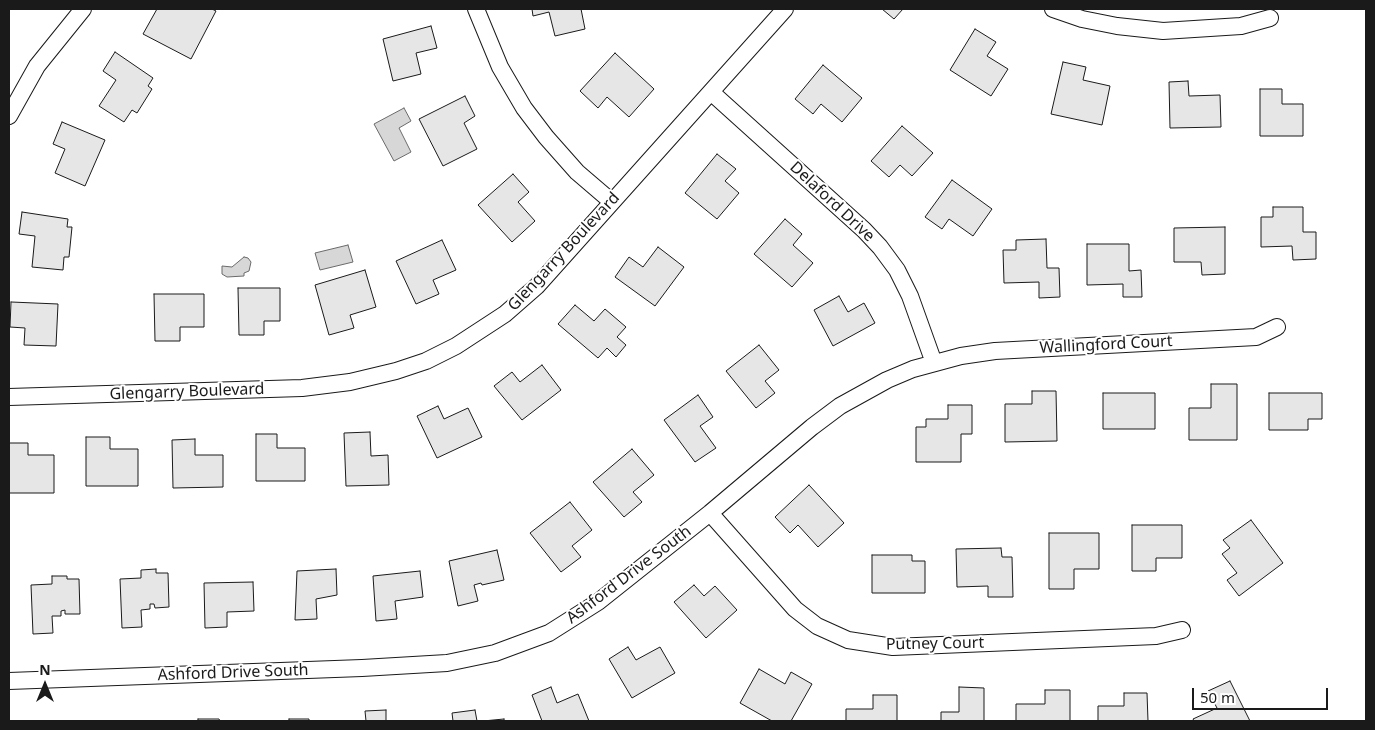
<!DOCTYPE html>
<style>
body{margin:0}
#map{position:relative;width:1375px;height:730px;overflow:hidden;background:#fff;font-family:"Noto Sans",sans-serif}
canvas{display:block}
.frame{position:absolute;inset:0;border:10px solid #1a1a1a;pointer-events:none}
.north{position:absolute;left:20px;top:660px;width:50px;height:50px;-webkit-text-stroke:4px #fff;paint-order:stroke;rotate:0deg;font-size:14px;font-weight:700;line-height:20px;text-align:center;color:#1a1a1a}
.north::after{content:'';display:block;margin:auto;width:18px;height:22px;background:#1a1a1a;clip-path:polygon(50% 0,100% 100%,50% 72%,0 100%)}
.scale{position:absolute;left:1192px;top:688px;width:136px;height:22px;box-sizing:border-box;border:2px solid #1a1a1a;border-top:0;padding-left:6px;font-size:15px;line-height:18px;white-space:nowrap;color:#1a1a1a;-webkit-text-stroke:4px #fff;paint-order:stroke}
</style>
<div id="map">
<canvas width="1375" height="730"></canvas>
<div class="frame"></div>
<div class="north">N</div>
<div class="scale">50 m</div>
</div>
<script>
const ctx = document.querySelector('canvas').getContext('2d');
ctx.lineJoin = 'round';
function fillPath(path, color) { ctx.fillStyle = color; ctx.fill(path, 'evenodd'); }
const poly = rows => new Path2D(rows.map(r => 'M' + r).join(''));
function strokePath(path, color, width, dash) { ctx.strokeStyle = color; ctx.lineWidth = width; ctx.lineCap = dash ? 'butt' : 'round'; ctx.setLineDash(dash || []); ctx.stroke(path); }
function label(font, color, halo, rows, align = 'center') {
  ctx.font = font + ' "Noto Sans",sans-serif'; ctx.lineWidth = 4; ctx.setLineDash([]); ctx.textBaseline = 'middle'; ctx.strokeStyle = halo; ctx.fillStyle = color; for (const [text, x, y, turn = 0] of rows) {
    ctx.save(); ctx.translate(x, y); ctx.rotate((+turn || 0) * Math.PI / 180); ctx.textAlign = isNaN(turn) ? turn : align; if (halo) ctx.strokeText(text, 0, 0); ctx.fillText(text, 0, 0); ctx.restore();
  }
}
const water = poly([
 [404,108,411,121,399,128,411,152,394,161,374,124,404,108],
 [348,245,353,262,320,270,315,253,348,245],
 [244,257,248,258,251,262,249,271,244,273,244,276,227,277,222,274,222,266,232,267,244,257]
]);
fillPath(water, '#d7d7d7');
strokePath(water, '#6a6a6a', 1);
const building = poly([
 [157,9,212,9,216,11,191,59,143,34,157,9],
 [532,9,581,9,585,29,555,36,549,12,533,16,532,9],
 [882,9,903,9,894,19,882,9],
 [431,26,437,48,416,53,421,74,393,81,383,39,431,26],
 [975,29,996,42,987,56,1008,69,991,96,950,70,975,29],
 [115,52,153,78,148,86,152,89,137,113,132,110,124,122,99,106,116,80,103,71,115,52],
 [615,53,654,89,629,117,607,97,598,108,580,91,615,53],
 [1063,62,1086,67,1083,80,1110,86,1102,125,1051,114,1063,62],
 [823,65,862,98,842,122,821,104,813,114,795,99,823,65],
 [1188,81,1189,96,1220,95,1221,127,1170,128,1169,82,1188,81],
 [1260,89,1282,89,1282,104,1303,104,1303,136,1260,136,1260,89],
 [465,96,475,116,464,123,477,149,443,166,419,119,465,96],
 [62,122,105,140,85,186,55,173,65,149,53,144,62,122],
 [902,126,933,153,912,176,900,165,889,177,871,161,902,126],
 [717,154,736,169,725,181,739,193,717,219,685,193,717,154],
 [513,174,529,192,518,202,535,221,512,242,478,205,513,174],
 [952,180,992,209,973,236,949,219,942,229,925,217,952,180],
 [1273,207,1303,207,1303,232,1316,232,1316,259,1293,260,1292,246,1261,247,1261,217,1273,217,1273,207],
 [22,212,68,219,67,227,72,227,69,257,64,257,63,270,32,267,35,236,19,234,22,212],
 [785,219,802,234,793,245,813,263,792,287,754,254,785,219],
 [1225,227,1225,274,1202,275,1201,262,1174,262,1174,228,1225,227],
 [1046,239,1047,268,1059,268,1060,297,1039,298,1039,282,1004,283,1003,250,1016,250,1016,240,1046,239],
 [442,240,456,270,433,280,439,294,416,304,396,261,442,240],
 [1087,244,1129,244,1129,271,1141,270,1142,297,1123,297,1123,284,1087,285,1087,244],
 [658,247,684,267,655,306,615,277,629,257,643,267,658,247],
 [365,270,376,307,350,315,354,328,329,335,315,285,365,270],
 [238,288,280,288,280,321,264,321,264,335,239,335,238,288],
 [154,294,204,294,204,327,180,327,180,341,155,341,154,294],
 [839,296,848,312,864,303,875,323,833,346,814,310,839,296],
 [11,302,58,304,56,346,24,345,25,328,10,327,11,302],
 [575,305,594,321,605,309,626,327,617,337,626,345,616,357,607,348,598,358,558,324,575,305],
 [759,345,779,370,765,381,775,393,756,408,726,371,759,345],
 [542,365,561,390,522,420,494,386,512,372,520,382,542,365],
 [1211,384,1237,384,1237,440,1189,440,1189,408,1211,408,1211,384],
 [1032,391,1056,391,1057,441,1005,442,1005,404,1032,404,1032,391],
 [1103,393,1155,393,1155,429,1103,429,1103,393],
 [1269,393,1322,393,1322,419,1308,419,1308,430,1269,430,1269,393],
 [698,395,713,417,700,426,716,448,695,462,664,420,698,395],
 [948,405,972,405,972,434,961,434,961,462,916,462,916,427,926,427,926,419,948,419,948,405],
 [438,406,444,419,468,408,482,437,437,458,417,416,438,406],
 [370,432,371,456,388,455,389,485,346,486,344,433,370,432],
 [256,434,277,434,277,448,305,448,305,481,256,481,256,434],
 [86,437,110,437,110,449,138,449,138,486,86,486,86,437],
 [195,439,195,455,223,455,223,487,173,488,172,440,195,439],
 [9,443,28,443,28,455,54,455,54,493,9,493,9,443],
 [632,449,654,475,633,492,642,502,624,517,593,482,632,449],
 [809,485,844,523,818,547,798,525,790,533,775,517,809,485],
 [570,502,592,530,572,546,581,557,561,572,530,533,570,502],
 [1251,520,1283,563,1239,596,1227,580,1237,573,1222,554,1230,548,1223,540,1251,520],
 [1132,525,1182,525,1182,558,1156,558,1156,571,1132,571,1132,525],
 [1049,533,1099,533,1099,569,1074,569,1074,589,1049,589,1049,533],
 [1001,548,1002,557,1012,557,1013,597,988,597,988,586,957,587,956,549,1001,548],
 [497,550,504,580,482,585,481,583,474,585,478,601,458,606,449,561,497,550],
 [872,555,912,555,912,561,925,561,925,593,872,593,872,555],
 [156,569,156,573,168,573,169,607,155,608,154,604,150,604,150,609,141,610,142,627,122,628,120,579,141,578,141,570,156,569],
 [336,569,337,595,316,599,317,619,295,620,297,571,336,569],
 [420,571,423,597,395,601,397,619,376,621,373,576,420,571],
 [52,576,67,576,67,579,79,579,80,614,65,614,65,610,61,611,61,616,52,616,53,633,33,634,31,585,52,584,52,576],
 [253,582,254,611,227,612,227,627,205,628,204,583,253,582],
 [694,585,704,596,715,586,737,610,706,638,674,602,694,585],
 [628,647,636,660,660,647,675,673,632,698,609,659,628,647],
 [759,669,785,684,791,672,812,684,791,721,772,721,740,703,759,669],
 [1230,681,1250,721,1194,721,1193,719,1217,708,1208,691,1230,681],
 [551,687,557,703,578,694,589,721,542,721,532,695,551,687],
 [959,687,984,688,984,721,941,721,941,712,959,712,959,687],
 [1045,690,1070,690,1070,721,1016,721,1016,704,1045,704,1045,690],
 [1124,693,1147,693,1148,721,1098,721,1098,706,1124,706,1124,693],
 [873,695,897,695,897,721,846,721,846,709,873,709,873,695],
 [386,710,386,721,366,721,365,711,386,710],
 [475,710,477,721,453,721,452,713,475,710],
 [198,719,219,719,220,721,198,721,198,719],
 [289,719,309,719,309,721,289,721,289,719],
 [504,719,504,721,483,721,504,719]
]);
fillPath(building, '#e6e6e6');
strokePath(building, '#1a1a1a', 1);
const minor = poly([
 [476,9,500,67,524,108,546,137,577,172,612,202],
 [1053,9,1082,19,1117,26,1163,31,1241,26,1270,18],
 [711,92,864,230,880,247,897,270,910,296,934,363],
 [9,116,37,66,83,9],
 [9,397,302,388,350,382,396,371,426,361,456,346,505,314,537,286,785,9],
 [710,513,795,609,817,626,848,640,893,647,1156,636,1182,630],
 [9,681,362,668,447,663,495,653,549,633,598,602,710,513,812,427,840,406,887,380,913,369,961,356,995,351,1256,337,1277,327]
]);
strokePath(minor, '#1a1a1a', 18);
strokePath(minor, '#fff', 16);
label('16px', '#1a1a1a', '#fff', [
 ["Delaford Drive",832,202,43],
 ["Glengarry Boulevard",564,252,-47],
 ["Wallingford Court",1106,345,-3],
 ["Glengarry Boulevard",187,392,-2],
 ["Ashford Drive South",629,575,-37],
 ["Putney Court",935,644,-1],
 ["Ashford Drive South",233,673,-2]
]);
</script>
